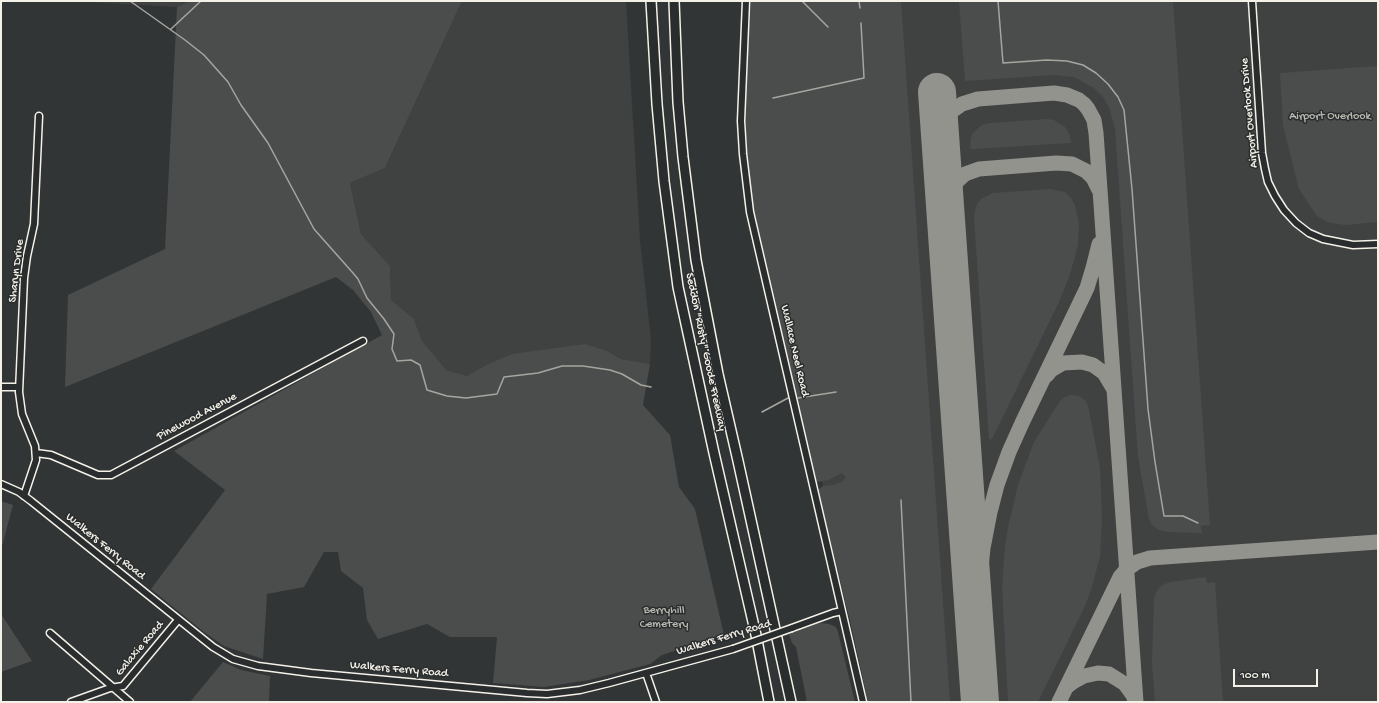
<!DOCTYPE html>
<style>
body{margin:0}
#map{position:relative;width:1379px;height:703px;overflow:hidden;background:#323535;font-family:"Gochi Hand",sans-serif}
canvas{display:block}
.frame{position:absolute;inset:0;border:2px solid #f4f1e8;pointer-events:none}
.scale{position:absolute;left:1233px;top:669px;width:85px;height:18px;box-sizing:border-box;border:2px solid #f4f1e8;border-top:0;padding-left:5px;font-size:12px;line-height:14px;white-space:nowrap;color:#f4f1e8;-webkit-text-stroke:3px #2a2d2e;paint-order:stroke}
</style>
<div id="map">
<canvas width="1379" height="703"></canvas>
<div class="frame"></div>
<div class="scale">100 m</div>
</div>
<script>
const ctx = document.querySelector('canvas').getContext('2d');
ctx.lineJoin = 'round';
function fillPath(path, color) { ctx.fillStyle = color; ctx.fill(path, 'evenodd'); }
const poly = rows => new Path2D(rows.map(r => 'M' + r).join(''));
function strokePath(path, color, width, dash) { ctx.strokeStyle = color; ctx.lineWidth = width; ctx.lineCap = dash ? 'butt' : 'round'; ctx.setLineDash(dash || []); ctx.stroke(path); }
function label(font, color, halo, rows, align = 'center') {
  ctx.font = font + ' "Gochi Hand",sans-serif'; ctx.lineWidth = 3; ctx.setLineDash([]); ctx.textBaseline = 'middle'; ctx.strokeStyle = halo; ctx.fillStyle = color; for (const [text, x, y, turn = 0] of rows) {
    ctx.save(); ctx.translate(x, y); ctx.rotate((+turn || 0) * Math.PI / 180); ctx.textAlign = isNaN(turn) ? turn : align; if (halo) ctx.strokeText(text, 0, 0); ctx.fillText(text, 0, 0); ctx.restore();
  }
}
fillPath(poly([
 [72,1,190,1,177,7],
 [462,1,626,1,640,240,651,340,650,364,621,359,607,351,484,366,467,376,445,370,422,341,414,319,391,300,390,266,361,234,350,183,385,168],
 [756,1,1378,1,1378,702,875,702,792,357]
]), '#404242');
fillPath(poly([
 [190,1,462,1,385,168,350,183,361,234,390,266,391,300,414,319,422,341,446,370,467,376,484,366,512,354,585,344,607,351,621,359,650,364,643,405,670,435,679,487,695,509,724,635,662,655,650,664,589,680,544,687,493,683,497,637,450,637,427,624,378,639,367,620,363,588,341,571,338,552,324,552,304,587,267,594,263,659,224,646,204,632,151,589,225,490,174,451,382,335,371,312,353,290,336,277,65,387,68,295,165,249,177,7],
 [751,1,901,1,950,702,868,702,851,625,818,490,823,486,833,485,842,482,846,477,842,473,828,480,818,482,816,480,753,207,747,157,745,118,745,85],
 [959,1,1173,1,1210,525,1201,526,1202,533,1166,532,1157,529,1152,525,1149,519,1138,457,1115,129,1109,107,1103,97,1094,88,1074,77,1053,75,965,81],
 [1378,66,1378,222,1345,225,1327,222,1317,216,1299,189,1283,125,1280,73],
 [1047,119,1054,120,1065,127,1069,133,1071,142,1070,143,974,149,971,149,970,147,971,138,973,133,982,125,990,123],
 [1050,189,1065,192,1071,198,1075,205,1079,223,1078,244,1075,257,1069,277,1059,302,992,439,990,440,989,438,974,218,975,211,977,204,981,199,993,193],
 [1072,395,1079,396,1085,400,1088,405,1100,468,1102,518,1100,557,1091,590,1085,606,1038,702,1008,702,1002,587,1005,547,1008,527,1018,485,1034,442,1060,401,1065,397],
 [1,501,13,505,1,550],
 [1206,577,1207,583,1215,582,1223,702,1155,702,1152,662,1154,599,1156,593,1159,588,1165,584,1170,582],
 [1,614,32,661,1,672],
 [820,623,829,624,836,627,838,632,855,702,807,702,796,647,792,643,789,634],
 [223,662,241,670,270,676,269,702,190,702]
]), '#4b4d4c');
strokePath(poly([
 [130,1,185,40,204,55,228,82,241,105,268,143,314,229,353,273,358,279,367,298,384,319,394,334,392,349,397,361,411,360,420,365,427,390,447,396,466,398,497,394,504,377,538,373,562,366,583,366,610,370,622,374,641,385,651,387],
 [802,1,828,27],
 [859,1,860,8],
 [998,1,1003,63,1047,60,1067,61,1083,65,1096,73,1108,84,1118,97,1124,110,1132,189,1148,409,1155,462,1164,516,1183,516,1198,523],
 [171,29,201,1],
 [773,98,864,78,861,23],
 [798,398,836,392],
 [762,412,788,398],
 [901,500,911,702]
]), '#a6a5a0', 1.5);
strokePath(poly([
 [940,138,942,125,948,114,962,104,978,99,1054,93,1067,95,1079,100,1084,104,1088,109,1094,120,1096,133,1136,702],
 [946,216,947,198,953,185,965,174,979,169,1056,163,1072,164,1086,171,1093,178,1099,190],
 [1047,375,1051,370,1063,363,1082,362,1093,365,1104,373,1113,388],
 [975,629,983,548,990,512,997,485,1009,452,1022,423,1087,288,1093,268,1099,244],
 [1068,686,1073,682,1084,676,1098,673,1109,674,1125,684,1133,695,1135,701],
 [1059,702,1120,577,1127,569,1137,562,1150,558,1378,542]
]), '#93938e', 15);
strokePath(poly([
 [937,92,980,702]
]), '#93938e', 38);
const minor = poly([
 [746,1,741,121,743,154,750,212,863,702],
 [1252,1,1262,153,1265,169,1268,182,1275,196,1284,210,1296,223,1309,233,1323,239,1353,245,1378,244],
 [1,387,19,387],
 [36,453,51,455,98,475,111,475,363,341],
 [1,484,19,492,31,501,213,647,233,659,258,666,311,673,527,693,547,694,580,690,609,683,733,649],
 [24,496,36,460,35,446,22,414,19,392,24,278,27,256,34,224,39,116],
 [792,628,833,613,842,611],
 [50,633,130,702],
 [646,673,656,702],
 [71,702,110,688,123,686,178,620]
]);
const highway = poly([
 [651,1,657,104,664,181,678,287,714,453,756,635,769,702],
 [674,1,678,102,683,157,696,260,718,374,738,461,791,702]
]);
strokePath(minor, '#f4f1e8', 9);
strokePath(highway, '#f4f1e8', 12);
strokePath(minor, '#2a2d2e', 6);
strokePath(highway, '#2a2d2e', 9);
const minorBridge = poly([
 [733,649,792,628]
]);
strokePath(minorBridge, '#f4f1e8', 9, []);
strokePath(minorBridge, '#2a2d2e', 6);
label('12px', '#f4f1e8', '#2a2d2e', [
 ["Airport Overlook Drive",1250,113,-95],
 ["Sharyn Drive",17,271,-83],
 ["Wallace Neel Road",794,351,77],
 ["Seddon \"Rusty\" Goode Freeway",705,352,78],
 ["Pinewood Avenue",197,417,-28],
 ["Walkers Ferry Road",105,547,39],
 ["Walkers Ferry Road",724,638,-17],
 ["Galaxie Road",140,649,-50],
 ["Walkers Ferry Road",399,670,5]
]);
label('12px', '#b9b8b1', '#2a2d2e', [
 ["Airport Overlook",1330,117],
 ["Berryhill",664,611],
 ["Cemetery",664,625]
]);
</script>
